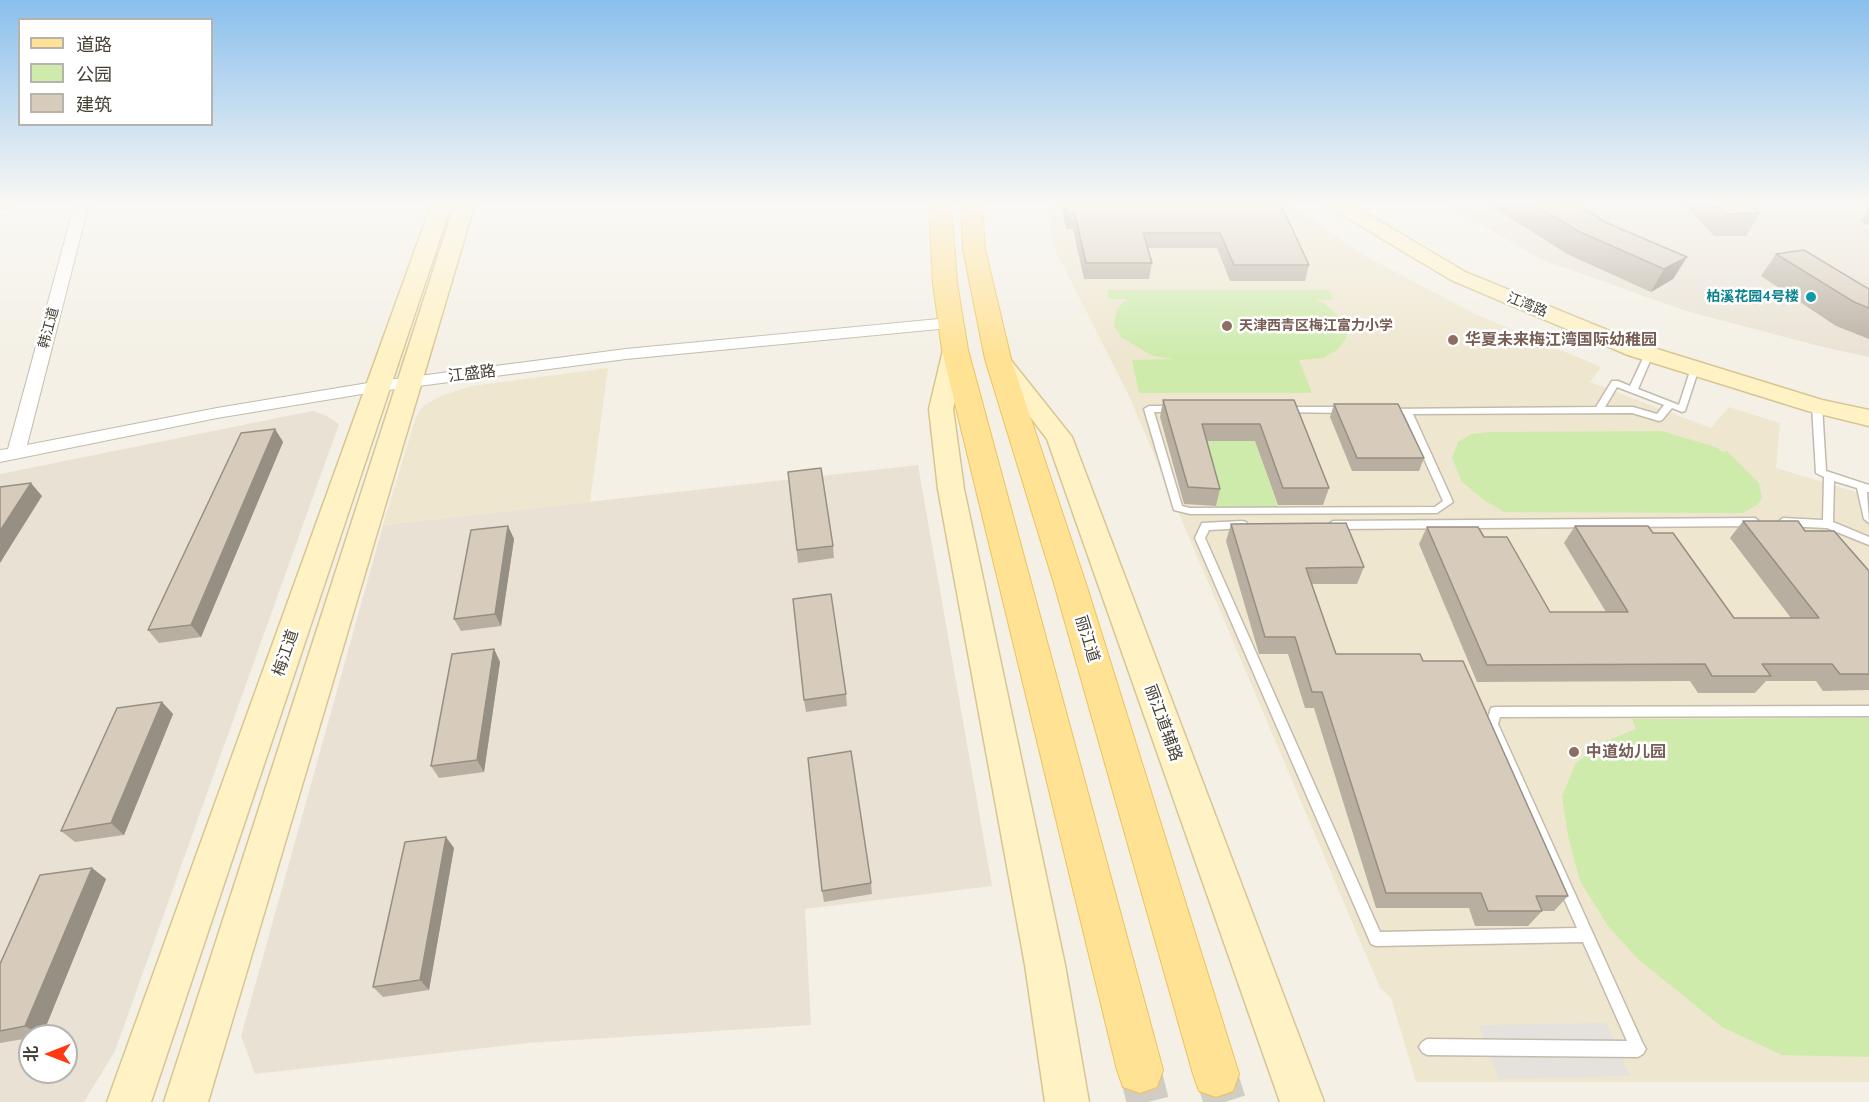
<!DOCTYPE html>
<meta charset="utf-8">
<style>
body{margin:0}
#map{position:relative;width:1869px;height:1102px;overflow:hidden;background:#f4f0e6;font-family:Cabin,"Noto Sans SC",sans-serif}
canvas{display:block}
.legend{position:absolute;left:18px;top:18px;width:195px;height:108px;box-sizing:border-box;background:#fff;border:2px solid #b5b3ae;margin:0;padding:8px 10px;list-style:none;font-size:18px;color:#474035}
.legend li{display:flex;align-items:center;gap:12px;height:30px}
.legend b{width:30px;border:2px solid #b5b3ae}
.north{position:absolute;left:18px;top:1024px;width:60px;height:60px;box-sizing:border-box;background:#fff;border:2px solid #b5b3ae;border-radius:50%;rotate:270deg;font-size:16px;font-weight:700;line-height:24px;text-align:center;color:#474035}
.north::after{content:'';display:block;margin:auto;width:21px;height:27px;background:#ff3912;clip-path:polygon(50% 0,100% 100%,50% 72%,0 100%)}
</style>
<div id="map">
<canvas width="1869" height="1102"></canvas>
<ul class="legend">
<li><b style="height:8px;background:#ffe294"></b>道路</li>
<li><b style="height:16px;background:#ceebac"></b>公园</li>
<li><b style="height:16px;background:#d7ccbb"></b>建筑</li>
</ul>
<div class="north">北</div>
</div>
<script>
const ctx = document.querySelector('canvas').getContext('2d');
ctx.lineJoin = 'round';
function fillPath(path, color) { ctx.fillStyle = color; ctx.fill(path, 'evenodd'); }
const poly = rows => new Path2D(rows.map(r => 'M' + r).join(''));
function strokePath(path, color, width, dash) { ctx.strokeStyle = color; ctx.lineWidth = width; ctx.lineCap = dash ? 'butt' : 'round'; ctx.setLineDash(dash || []); ctx.stroke(path); }
function label(font, color, halo, rows, align = 'center') {
  ctx.font = font + ' Cabin,"Noto Sans SC",sans-serif'; ctx.lineWidth = 5; ctx.setLineDash([]); ctx.textBaseline = 'middle'; ctx.strokeStyle = halo; ctx.fillStyle = color; for (const [text, x, y, turn = 0] of rows) {
    ctx.save(); ctx.translate(x, y); ctx.rotate((+turn || 0) * Math.PI / 180); ctx.textAlign = isNaN(turn) ? turn : align; if (halo) ctx.strokeText(text, 0, 0); ctx.fillText(text, 0, 0); ctx.restore();
  }
}
fillPath(poly([
 [1444,203,1869,203,1869,357,1819,346,1686,311,1540,259],
 [312,411,325,415,339,424,115,1051,84,1102,0,1102,0,474],
 [30,1036,66,1036,66,1072,30,1072],
 [918,465,992,886,805,909,811,1025,529,1043,255,1074,241,1036,383,525]
]), '#e9e2d4');
fillPath(poly([
 [1048,203,1289,203,1360,253,1475,314,1601,367,1590,382,1711,428,1729,407,1780,423,1776,468,1869,496,1869,1082,1416,1082,1391,998,1380,988,1130,398,1053,246],
 [608,368,590,502,383,525,416,417,423,406,443,395,472,386]
]), '#eee6cf');
fillPath(poly([
 [1107,290,1329,290,1333,299,1316,300,1325,304,1338,316,1348,329,1346,339,1337,350,1323,358,1299,360,1312,393,1139,393,1132,360,1173,359,1153,356,1122,338,1114,326,1116,312,1122,303,1128,299,1109,299],
 [1661,431,1716,447,1723,452,1727,451,1759,483,1762,498,1757,505,1743,513,1504,512,1484,500,1462,482,1452,458,1458,442,1472,434,1490,432],
 [1198,441,1255,441,1278,507,1216,507],
 [1869,718,1869,1057,1782,1055,1722,1027,1638,959,1608,926,1580,881,1568,836,1562,796,1576,763,1606,741,1636,729,1632,719]
]), '#ceebac');
fillPath(poly([
 [1606,1023,1630,1076,1499,1079,1479,1025]
]), '#e5e2de');
strokePath(poly([
 [1140,1070,1148,1102],
 [1216,1074,1225,1102]
]), '#d1cdc3', 42, [42, 21]);
const lane = poly([
 [1649,351,1653,354,1638,389,1679,405,1691,368,1695,365,1699,368,1685,411,1682,412,1672,408,1662,420,1659,421,1632,413,1413,414,1453,502,1437,513,1190,514,1174,510,1144,409,1149,406,1175,406,1180,409,1175,412,1154,412,1182,506,1190,508,1435,507,1443,501,1404,414,1386,413,1384,411,1386,409,1596,407,1612,381,1618,381,1630,386,1645,354,1649,351],
 [1617,387,1630,392,1664,405,1657,414,1633,407,1605,407,1617,387],
 [1817,403,1822,406,1826,471,1869,485,1869,492,1867,492,1869,523,1864,519,1857,488,1834,481,1833,522,1869,537,1869,545,1827,528,1783,526,1778,522,1783,518,1823,520,1824,477,1816,473,1812,406,1817,403],
 [1284,407,1346,407,1351,410,1346,413,1281,412,1279,410,1284,407],
 [1755,518,1760,522,1755,526,1333,529,1328,525,1333,521,1755,518],
 [1242,521,1246,522,1247,525,1246,528,1209,530,1205,538,1380,932,1577,928,1486,724,1491,708,1495,707,1869,706,1869,716,1500,717,1498,724,1643,1044,1646,1049,1643,1054,1638,1057,1427,1055,1422,1052,1419,1047,1422,1042,1427,1039,1627,1041,1583,942,1376,946,1371,944,1195,538,1202,523,1242,521]
]);
const street = poly([
 [75,203,89,203,27,445,217,408,380,381,626,349,949,318,957,323,949,328,626,359,380,391,217,418,0,462,0,450,8,449,75,203]
]);
const secondary = poly([
 [0,203,12,203,9,207,0,209,0,203],
 [432,203,452,203,151,1102,107,1102,432,203],
 [455,203,475,203,208,1102,164,1102,455,203],
 [1326,203,1349,203,1465,272,1644,345,1822,400,1869,410,1869,426,1808,411,1628,355,1451,280,1329,207,1326,203],
 [955,343,963,345,967,350,953,409,964,489,1065,965,1089,1102,1045,1102,1025,965,938,489,929,409,943,350,947,345,955,343],
 [998,352,1006,354,1072,437,1324,1102,1280,1102,1047,439,986,359,990,354,998,352]
]);
const primary = poly([
 [929,203,951,203,957,283,968,350,1163,1070,1157,1087,1140,1093,1123,1087,1117,1070,942,350,933,283,929,203],
 [961,203,982,203,985,249,1011,359,1087,587,1239,1074,1233,1091,1216,1097,1199,1091,1193,1074,1055,587,985,359,963,249,961,203]
]);
strokePath(lane, '#c3bbab', 3);
strokePath(street, '#c3bbab', 2);
strokePath(secondary, '#d7c692', 3);
strokePath(primary, '#ecc35c', 2);
fillPath(lane, '#fff');
fillPath(street, '#fff');
fillPath(secondary, '#fff2c5');
fillPath(primary, '#ffe294');
fillPath(poly([
 [1061,203,1280,203,1309,265,1305,281,1230,281,1217,248,1147,248,1152,263,1149,279,1084,279,1073,229,1066,229],
 [1487,203,1574,203,1607,223,1687,257,1673,279,1651,292,1567,254],
 [1679,203,1749,203,1760,213,1746,236,1714,236,1687,207],
 [1869,209,1869,225,1861,221],
 [1776,254,1869,289,1869,339,1836,326,1761,276],
 [1163,400,1294,400,1329,488,1323,505,1278,505,1255,441,1207,441,1220,489,1216,506,1184,504,1160,417],
 [1334,404,1424,458,1419,471,1352,471,1330,417],
 [275,429,283,442,201,637,159,643,148,630],
 [788,472,833,546,834,558,798,563],
 [1743,521,1805,531,1869,571,1869,690,1823,691,1816,681,1766,681,1755,693,1698,693,1690,681,1477,682,1419,544,1427,527,1484,537,1550,612,1606,612,1564,543,1575,526,1653,533,1734,618,1791,618,1730,538],
 [1231,524,1364,567,1357,584,1312,584,1336,654,1423,661,1568,896,1554,911,1542,911,1528,926,1475,926,1469,908,1376,908,1314,708,1305,708,1288,654,1259,654,1226,541],
 [508,526,514,539,501,626,461,631,454,619],
 [494,649,500,662,484,772,439,778,431,766],
 [846,694,847,706,806,712,804,700],
 [162,702,173,714,124,835,75,842,61,831],
 [454,848,429,990,383,997,373,987],
 [92,868,106,879,42,1036,30,1036,30,1038,0,1043,0,964],
 [871,883,872,894,824,902,822,891]
]), '#b9afa1');
fillPath(poly([
 [1687,257,1673,279,1651,292,1664,269],
 [275,429,283,442,201,637,191,625],
 [31,483,42,496,0,563,0,531],
 [508,526,514,539,501,626,495,614],
 [494,649,500,662,484,772,477,760],
 [162,702,173,714,124,835,111,823],
 [446,837,454,848,429,990,420,980],
 [92,868,106,879,42,1036,25,1026]
]), '#968f83');
const building = poly([
 [1065,203,1280,203,1309,265,1234,265,1220,233,1143,233,1152,263,1086,263,1075,214,1068,214,1065,203],
 [1532,203,1574,203,1607,223,1687,257,1664,269,1578,231,1532,203],
 [1716,203,1749,203,1760,213,1727,214,1716,203],
 [1804,250,1869,289,1869,308,1854,302,1776,254,1804,250],
 [1163,400,1294,400,1329,488,1283,488,1260,424,1202,424,1220,489,1188,487,1163,400],
 [1334,404,1398,404,1424,458,1357,458,1334,404],
 [275,429,191,625,148,630,241,433,275,429],
 [821,468,833,546,797,550,788,472,821,468],
 [31,483,0,531,0,487,31,483],
 [1743,521,1798,521,1805,531,1834,531,1869,571,1869,674,1840,674,1832,664,1762,664,1771,676,1712,676,1705,664,1487,665,1427,527,1478,527,1484,537,1507,537,1550,612,1628,612,1575,526,1648,526,1653,533,1673,533,1734,618,1819,618,1743,521],
 [1346,523,1364,567,1306,568,1336,654,1420,654,1423,661,1463,661,1568,896,1536,896,1542,911,1488,911,1481,893,1386,893,1322,692,1312,692,1295,637,1265,637,1231,524,1346,523],
 [508,526,495,614,454,619,471,530,508,526],
 [831,594,846,694,804,700,793,599,831,594],
 [494,649,477,760,431,766,452,654,494,649],
 [162,702,111,823,61,831,117,708,162,702],
 [851,751,871,883,822,891,808,758,851,751],
 [446,837,420,980,373,987,405,842,446,837],
 [92,868,25,1026,0,1031,0,964,40,875,92,868]
]);
fillPath(building, '#d7ccbb');
strokePath(building, '#968f83', 1.5);
const sky = ctx.createLinearGradient(0, 0, 0, 357);
sky.addColorStop(0, '#8abfed');
sky.addColorStop(0.57, '#faf8f4');
sky.addColorStop(1, '#faf8f400');
ctx.fillStyle = sky;
ctx.fillRect(0, 0, 1869, 357);
for (const [x, y, r, color] of [
 [1811,297,6,"#0f9aa8"],
 [1227,326,6,"#8d6e63"],
 [1453,340,6,"#8d6e63"],
 [1574,752,6,"#8d6e63"]
]) { const dot = new Path2D(); dot.arc(x, y, r, 0, 2 * Math.PI); ctx.fillStyle = color; ctx.fill(dot); strokePath(dot, '#fff', 2); }
label('bold 14px', '#0d838f', '#fff', [
 ["柏溪花园4号楼",1799,297]
], 'right');
label('14px', '#474035', '#fff', [
 ["江湾路",1527,305,22],
 ["韩江道",49,328,-75]
]);
label('bold 14px', '#785e54', '#fff', [
 ["天津西青区梅江富力小学",1239,326]
], 'left');
label('bold 16px', '#785e54', '#fff', [
 ["华夏未来梅江湾国际幼稚园",1465,340],
 ["中道幼儿园",1586,752]
], 'left');
label('16px', '#474035', '#fff', [
 ["江盛路",472,374,-7],
 ["丽江道",1087,639,73],
 ["梅江道",286,653,-71],
 ["丽江道辅路",1163,723,70]
]);
</script>
